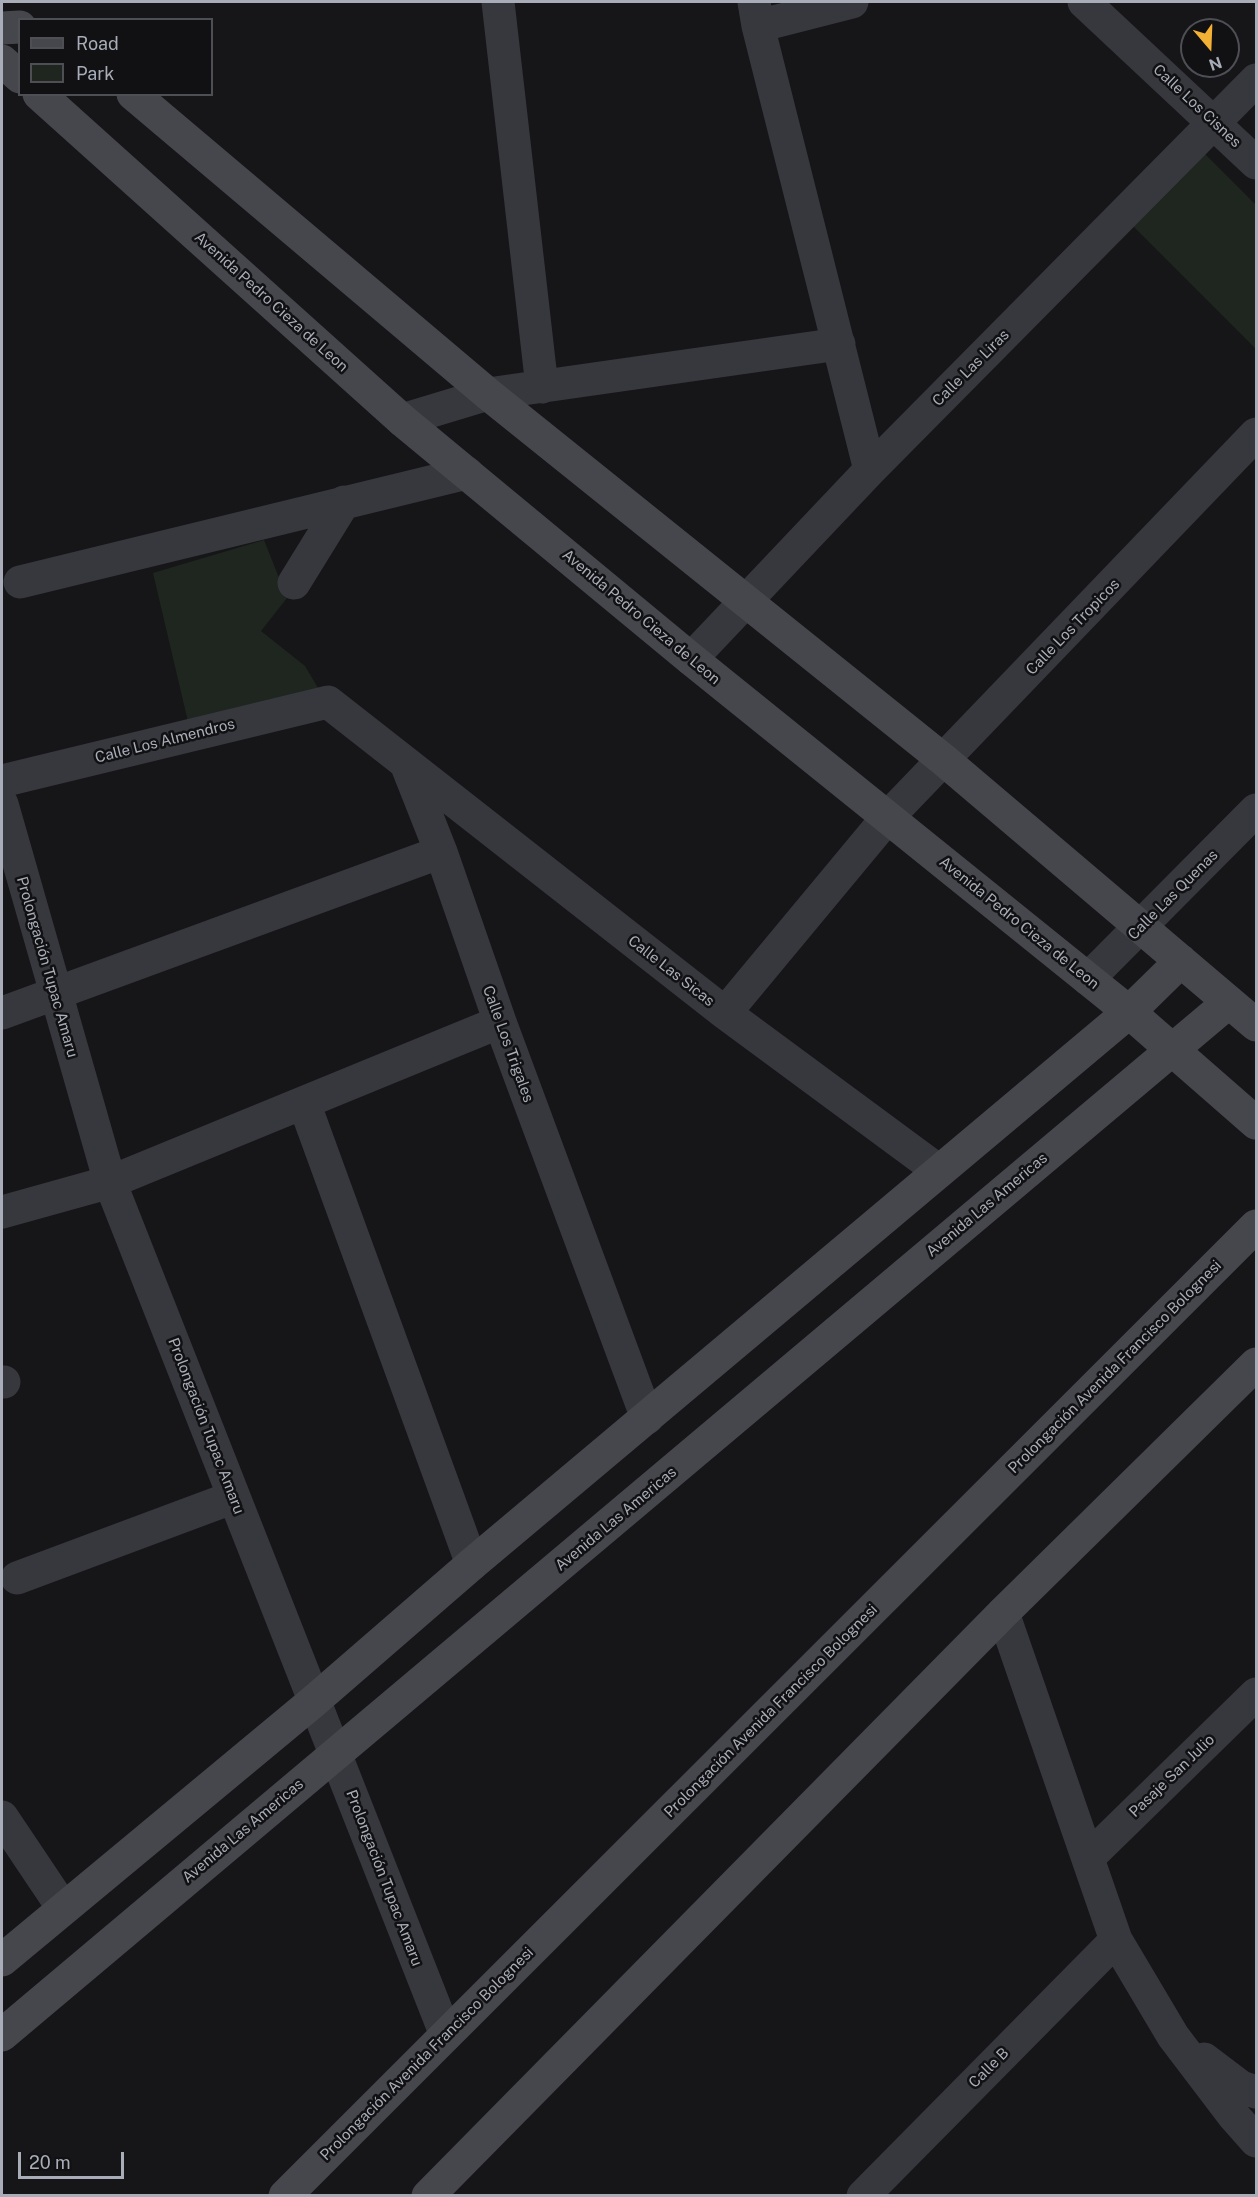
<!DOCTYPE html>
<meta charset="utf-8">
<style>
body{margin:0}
#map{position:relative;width:1258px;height:2197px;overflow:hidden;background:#161618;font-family:"Public Sans",sans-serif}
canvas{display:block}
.frame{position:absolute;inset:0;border:3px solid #a8adb8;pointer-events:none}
.legend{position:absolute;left:18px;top:18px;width:195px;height:78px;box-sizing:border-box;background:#111113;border:2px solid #4d4f55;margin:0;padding:8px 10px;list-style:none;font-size:18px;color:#a8adb8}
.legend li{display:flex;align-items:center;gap:12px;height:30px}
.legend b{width:30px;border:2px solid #4d4f55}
.north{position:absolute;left:1180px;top:18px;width:60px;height:60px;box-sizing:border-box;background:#111113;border:2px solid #4d4f55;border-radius:50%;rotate:161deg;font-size:16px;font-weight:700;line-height:24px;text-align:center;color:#a8adb8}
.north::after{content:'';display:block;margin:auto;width:21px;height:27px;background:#f2b134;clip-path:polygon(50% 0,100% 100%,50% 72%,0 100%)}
.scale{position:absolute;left:18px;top:2152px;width:106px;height:27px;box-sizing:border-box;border:3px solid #a8adb8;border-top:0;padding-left:8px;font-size:18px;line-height:21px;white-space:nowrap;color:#a8adb8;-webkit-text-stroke:4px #111113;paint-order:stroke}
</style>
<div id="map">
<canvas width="1258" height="2197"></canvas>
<div class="frame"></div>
<ul class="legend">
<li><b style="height:8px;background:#45474d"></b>Road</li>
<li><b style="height:16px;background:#1e261f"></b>Park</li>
</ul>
<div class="north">N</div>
<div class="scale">20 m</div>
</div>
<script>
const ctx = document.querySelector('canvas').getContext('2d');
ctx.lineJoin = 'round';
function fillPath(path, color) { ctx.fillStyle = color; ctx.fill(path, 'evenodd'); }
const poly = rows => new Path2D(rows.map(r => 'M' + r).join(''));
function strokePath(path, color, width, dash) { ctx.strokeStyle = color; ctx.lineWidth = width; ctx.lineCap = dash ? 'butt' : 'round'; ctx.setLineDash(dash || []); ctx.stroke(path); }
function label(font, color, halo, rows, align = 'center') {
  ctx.font = font + ' "Public Sans",sans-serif'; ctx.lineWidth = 5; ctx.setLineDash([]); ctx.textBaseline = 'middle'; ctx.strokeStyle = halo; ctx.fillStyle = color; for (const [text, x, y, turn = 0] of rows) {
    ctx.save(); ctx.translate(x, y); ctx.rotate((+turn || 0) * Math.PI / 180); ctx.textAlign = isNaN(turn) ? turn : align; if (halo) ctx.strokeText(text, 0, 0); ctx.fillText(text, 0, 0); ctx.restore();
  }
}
fillPath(poly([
 [1205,154,1256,205,1256,349,1133,226],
 [264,540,287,598,261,631,305,666,321,693,189,726,153,573]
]), '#1e261f');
strokePath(poly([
 [498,2,542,387],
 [754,2,758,26,870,470],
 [1084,2,1256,163],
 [758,26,852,2],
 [402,420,488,394,839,344],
 [20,582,467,473],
 [294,583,344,502],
 [691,659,870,470,1256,80],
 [407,766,441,852,500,1022,647,1418],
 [2,781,328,702,725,1013,939,1171],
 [2,804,110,1182,446,2035],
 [1088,979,1256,810],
 [2,1013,441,852],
 [725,1013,887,818,1256,434],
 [304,1103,472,1564],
 [2,1212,110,1182,500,1022],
 [2,1382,4,1382],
 [17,1578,234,1497],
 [1003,1613,1116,1940,1173,2036,1233,2115,1256,2141],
 [2,1817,63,1908],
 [1088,1858,1256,1694],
 [1204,2059,1241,2087,1256,2092],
 [863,2196,1116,1940]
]), '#37383d', 33);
strokePath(poly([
 [2,28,20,27],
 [2,61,20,77],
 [39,94,402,420,691,659,1129,1012,1256,1123],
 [133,94,488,394,945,761,1256,1025],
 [2,1960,314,1701,472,1564,1129,1012,1181,961],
 [2,2035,1229,1002],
 [285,2196,1256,1226],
 [428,2196,1003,1613,1256,1364]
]), '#45474d', 33);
label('15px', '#a8adb8', '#111113', [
 ["Calle Los Cisnes",1197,106,43],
 ["Avenida Pedro Cieza de Leon",271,302,42],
 ["Calle Las Liras",971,368,-45],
 ["Avenida Pedro Cieza de Leon",641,617,40],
 ["Calle Los Tropicos",1073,627,-46],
 ["Calle Los Almendros",165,741,-14],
 ["Calle Las Quenas",1173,895,-45],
 ["Avenida Pedro Cieza de Leon",1019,923,39],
 ["Prolongación Tupac Amaru",47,967,74],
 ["Calle Las Sicas",671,971,38],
 ["Calle Los Trigales",508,1044,70],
 ["Avenida Las Americas",987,1205,-40],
 ["Prolongación Avenida Francisco Bolognesi",1115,1367,-45],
 ["Prolongación Tupac Amaru",206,1426,69],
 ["Avenida Las Americas",616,1519,-40],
 ["Prolongación Avenida Francisco Bolognesi",771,1711,-45],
 ["Pasaje San Julio",1172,1776,-44],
 ["Avenida Las Americas",243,1831,-40],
 ["Prolongación Tupac Amaru",384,1878,69],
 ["Prolongación Avenida Francisco Bolognesi",427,2054,-45],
 ["Calle B",989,2068,-45]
]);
</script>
